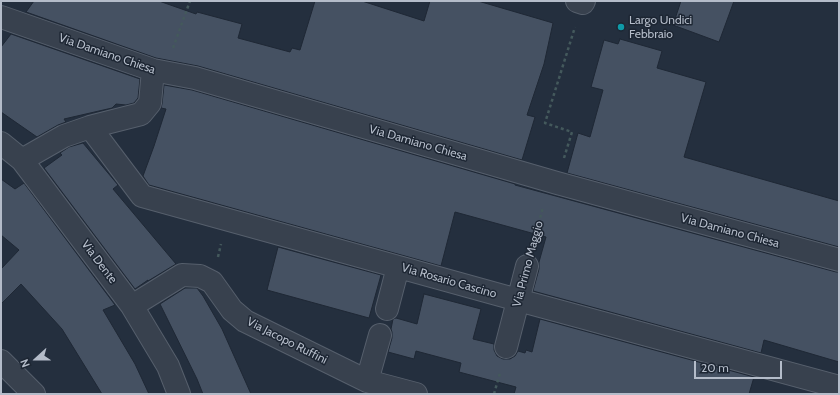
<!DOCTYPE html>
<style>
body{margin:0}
#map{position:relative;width:840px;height:395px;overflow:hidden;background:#242f3e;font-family:Cabin,sans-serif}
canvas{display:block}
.frame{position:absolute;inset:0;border:2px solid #b4bcc9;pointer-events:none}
.north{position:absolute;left:16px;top:339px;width:40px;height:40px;-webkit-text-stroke:3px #1d2633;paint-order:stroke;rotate:249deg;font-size:11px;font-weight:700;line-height:16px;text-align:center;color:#b4bcc9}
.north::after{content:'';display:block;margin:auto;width:14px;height:18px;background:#b4bcc9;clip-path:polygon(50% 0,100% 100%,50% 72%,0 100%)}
.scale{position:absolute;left:694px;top:361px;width:88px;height:18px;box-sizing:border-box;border:2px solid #b4bcc9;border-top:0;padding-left:5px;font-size:12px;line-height:14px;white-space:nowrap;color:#b4bcc9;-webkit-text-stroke:3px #1d2633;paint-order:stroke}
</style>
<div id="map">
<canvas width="840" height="395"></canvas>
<div class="frame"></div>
<div class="north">N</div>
<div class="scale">20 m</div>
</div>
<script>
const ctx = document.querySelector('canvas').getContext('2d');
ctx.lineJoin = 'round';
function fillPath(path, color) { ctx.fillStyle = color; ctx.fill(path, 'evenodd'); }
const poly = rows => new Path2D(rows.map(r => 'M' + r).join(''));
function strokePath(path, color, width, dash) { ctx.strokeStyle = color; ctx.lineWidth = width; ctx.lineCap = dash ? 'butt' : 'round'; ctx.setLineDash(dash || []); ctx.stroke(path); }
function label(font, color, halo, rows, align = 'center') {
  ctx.font = font + ' Cabin,sans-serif'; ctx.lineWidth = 3; ctx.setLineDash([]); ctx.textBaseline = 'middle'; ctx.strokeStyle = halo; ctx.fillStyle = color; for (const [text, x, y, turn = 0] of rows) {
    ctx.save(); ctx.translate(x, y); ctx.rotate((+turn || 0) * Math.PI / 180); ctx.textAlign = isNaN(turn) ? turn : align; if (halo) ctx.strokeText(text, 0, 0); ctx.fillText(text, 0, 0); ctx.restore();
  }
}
const building = poly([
 [34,1,159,1,196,14,197,12,242,24,238,38,290,52,292,48,300,50,315,1,362,1,424,21,430,1,478,1,553,23,544,64,527,115,535,117,522,160,198,66,156,58,26,12,34,1],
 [681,1,734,1,719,42,673,25,681,1],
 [11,34,140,79,138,98,134,103,126,105,116,104,112,108,64,119,66,122,58,125,37,137,1,112,1,47,11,34],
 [620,39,662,51,657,68,706,82,684,157,839,201,839,247,567,173,578,133,590,137,603,90,591,87,604,40,618,44,620,39],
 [164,85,192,90,515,184,515,185,836,272,839,272,839,362,764,340,761,353,533,291,539,269,539,262,546,237,455,212,441,266,149,185,143,176,154,146,166,109,161,108,162,104,164,85],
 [83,143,118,185,113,189,176,264,148,281,148,280,135,289,44,168,62,155,60,153,69,147,83,143],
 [1,179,15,189,24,183,115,305,103,310,135,364,149,394,102,394,62,329,21,284,1,304,1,269,19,250,1,235,1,179],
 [278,247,381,275,369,318,267,290,278,247],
 [185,288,197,288,203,296,222,329,251,394,203,394,197,379,160,304,185,288],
 [424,294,481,309,473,339,494,344,494,350,497,356,503,359,510,359,515,356,518,351,525,353,526,350,532,352,540,319,754,377,749,394,514,394,516,387,459,372,461,363,416,351,414,359,388,352,392,338,392,332,391,329,393,319,396,318,417,324,424,294]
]);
fillPath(building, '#455162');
strokePath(building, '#1f2835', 1);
const minor = poly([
 [577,1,583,3,584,1],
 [1,17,153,70,195,78,557,183,839,260],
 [90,127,142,196,518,300,839,387],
 [1,143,22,160,132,306,168,366,179,394],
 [22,160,64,136,90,127,141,114,150,103,153,70],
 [132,306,182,275,200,276,212,282,232,310,245,321,367,381,416,394],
 [387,309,398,267],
 [506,347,527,266],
 [1,361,34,394],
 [367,381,380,335]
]);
strokePath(minor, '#565f6c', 24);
strokePath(poly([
 [173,48,190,1],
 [564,158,572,132,545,123,575,27],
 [534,241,543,207],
 [218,257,221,244],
 [494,394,500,373]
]), '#44595c', 2.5, [3, 3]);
strokePath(minor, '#38414e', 22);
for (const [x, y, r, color] of [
 [621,27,4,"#0f9aa8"]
]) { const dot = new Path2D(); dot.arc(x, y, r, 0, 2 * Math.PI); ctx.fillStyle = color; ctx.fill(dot); strokePath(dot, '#1d2633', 1.5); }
label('12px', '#b4bcc9', '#1d2633', [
 ["Largo Undici",629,20],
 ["Febbraio",629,34]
], 'left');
label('12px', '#b4bcc9', '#1d2633', [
 ["Via Damiano Chiesa",107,54,19],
 ["Via Damiano Chiesa",418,143,16],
 ["Via Damiano Chiesa",730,231,15],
 ["Via Dente",99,262,53],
 ["Via Primo Maggio",528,264,-75],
 ["Via Rosario Cascino",449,281,16],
 ["Via Jacopo Ruffini",287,341,27]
]);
</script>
